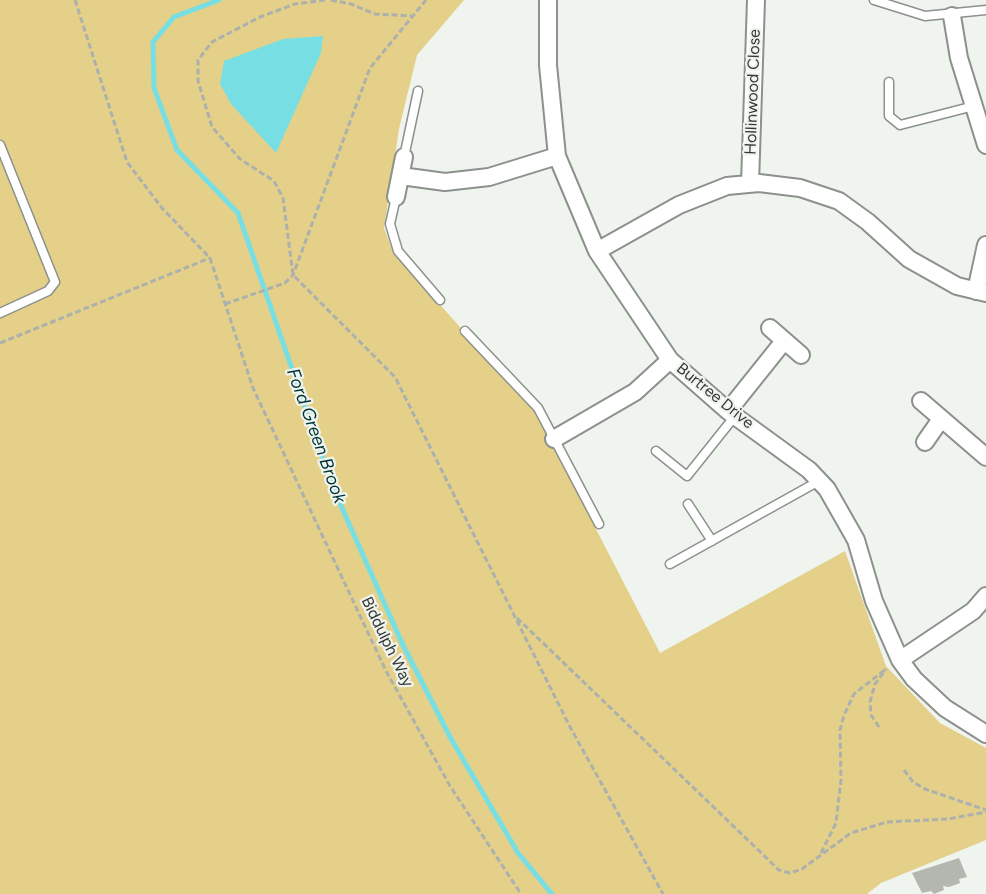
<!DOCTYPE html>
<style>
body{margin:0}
canvas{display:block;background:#eff4ef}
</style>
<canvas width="986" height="894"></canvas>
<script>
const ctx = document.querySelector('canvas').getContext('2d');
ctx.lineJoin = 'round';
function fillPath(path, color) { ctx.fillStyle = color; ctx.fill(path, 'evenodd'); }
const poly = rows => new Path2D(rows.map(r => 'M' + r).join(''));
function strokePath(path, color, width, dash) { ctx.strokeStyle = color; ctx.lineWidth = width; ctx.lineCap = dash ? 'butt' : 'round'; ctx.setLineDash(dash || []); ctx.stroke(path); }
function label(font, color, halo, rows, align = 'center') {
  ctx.font = font + ' Figtree,sans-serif'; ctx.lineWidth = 4.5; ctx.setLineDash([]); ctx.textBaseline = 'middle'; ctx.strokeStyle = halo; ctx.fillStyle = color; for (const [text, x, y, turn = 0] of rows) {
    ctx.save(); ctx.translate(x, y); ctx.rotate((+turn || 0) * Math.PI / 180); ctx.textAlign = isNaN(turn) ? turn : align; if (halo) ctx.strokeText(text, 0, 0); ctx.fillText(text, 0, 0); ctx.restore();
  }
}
fillPath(poly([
 [0,0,464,0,417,55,399,129,384,228,393,252,535,411,660,653,845,551,886,666,940,723,986,748,986,840,881,883,867,894,0,894]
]), '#e4d088');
fillPath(poly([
 [323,36,321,53,276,153,231,104,220,84,224,61,283,39]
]), '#77dfe4');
strokePath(poly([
 [219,0,174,17,153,42,154,88,177,150,238,213,334,490,402,643,450,737,518,853,552,894]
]), '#77dfe4', 5);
fillPath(poly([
 [959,858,967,877,959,879,960,883,949,887,943,886,944,890,934,894,931,891,922,893,912,873]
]), '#b4b6b0');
const lane = poly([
 [874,0,925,16,986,10],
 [889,82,889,116,900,125,974,106],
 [0,145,55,282,48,291,0,313],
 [404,157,418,91],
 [396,197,390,224,398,251,440,300],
 [465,331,538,408,599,524],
 [656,451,687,476,735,416],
 [688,504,712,541],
 [670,564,819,481]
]);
const street = poly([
 [548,0,548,65,557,156,597,251,670,360,728,411,809,470,827,489,856,540,874,601,900,660,914,679,945,708,986,734],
 [952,16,959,58,986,145],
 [401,176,445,182,489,177,557,156],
 [750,184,756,0],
 [396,197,404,157],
 [597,251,679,205,727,186,759,183,800,188,839,201,868,222,909,259,957,286,986,293],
 [976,291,986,245],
 [770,328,801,355],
 [921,401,986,457],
 [728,411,784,341],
 [554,439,635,392,670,360],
 [925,442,941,419],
 [900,660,973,611,986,596]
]);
strokePath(lane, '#8c918c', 11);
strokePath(street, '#8c918c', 20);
strokePath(poly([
 [75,0,127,162,162,208,210,258,253,388,386,671,450,786,521,894],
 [325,0,295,4,260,17,212,42,198,60,198,81,212,127,240,159,274,181,283,198,293,275,395,377,570,727,663,894],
 [331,0,351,4,375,14,413,16],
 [225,304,285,283,293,275,370,68,426,0],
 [0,343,210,258],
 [517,618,779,870,790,873,802,869,851,833,887,822,948,819,986,812],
 [879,727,871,715,870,702,875,684,886,669],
 [904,770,913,782,925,789,986,810],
 [821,853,836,823,841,780,840,730,844,715,854,694,886,669]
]), '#acb1ad', 3, [6, 3]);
strokePath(lane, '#fff', 8);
strokePath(street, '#fff', 16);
label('16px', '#353836', '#eff4ef', [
 ["Hollinwood Close",753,92,-88],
 ["Burtree Drive",715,396,39],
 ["Biddulph Way",387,642,64]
]);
label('italic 18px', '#003436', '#eff4ef', [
 ["Ford Green Brook",316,436,70]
]);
</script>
